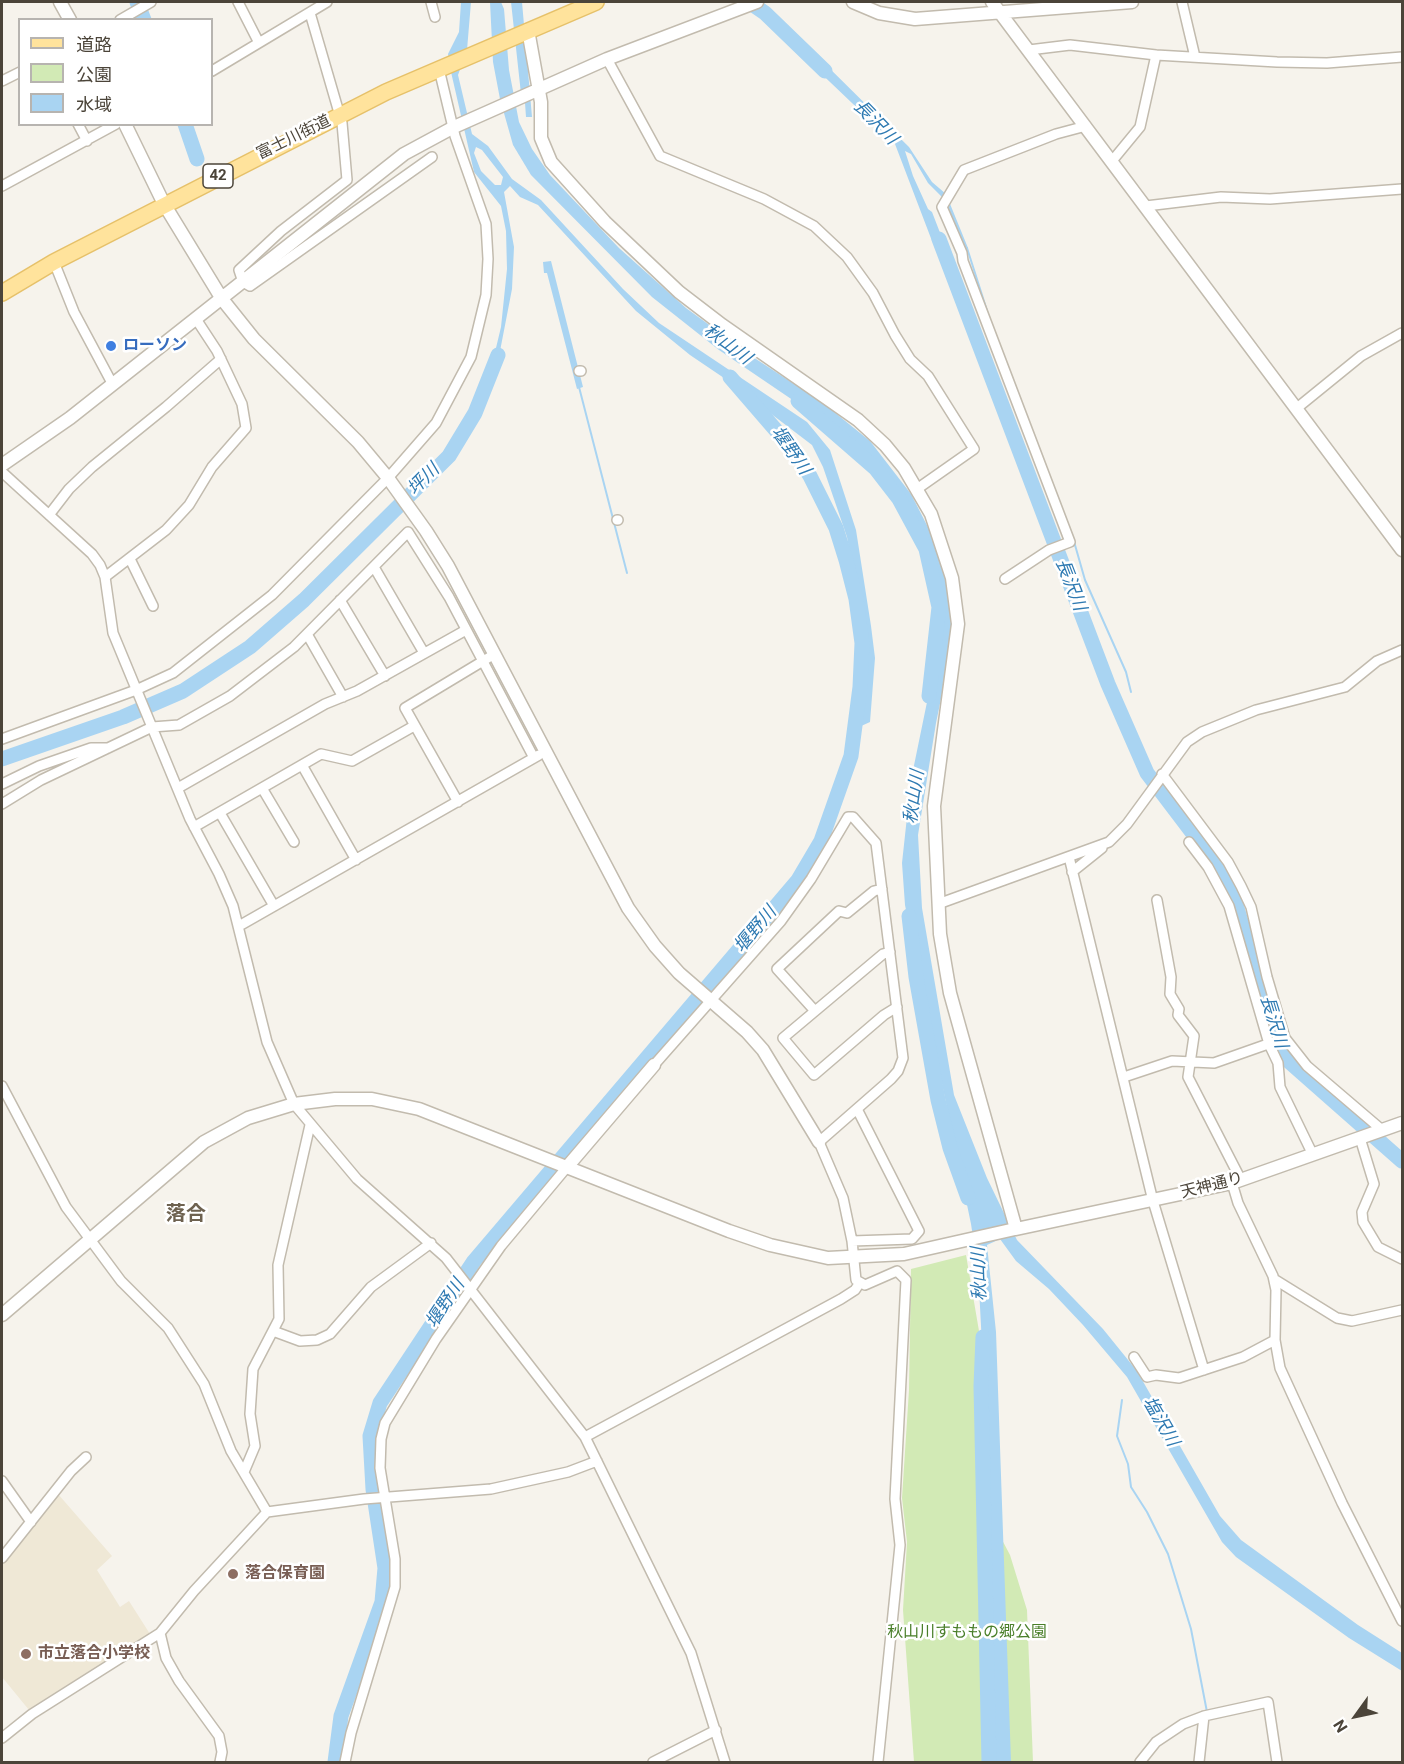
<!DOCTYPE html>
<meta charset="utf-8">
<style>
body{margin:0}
#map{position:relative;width:1404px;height:1764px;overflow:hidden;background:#f6f3ec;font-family:Roboto,"Noto Sans JP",sans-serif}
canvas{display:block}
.frame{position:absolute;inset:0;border:3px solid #4b4439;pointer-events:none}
.legend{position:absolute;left:18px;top:18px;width:195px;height:108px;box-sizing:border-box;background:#fff;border:2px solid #b7b4b0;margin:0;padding:8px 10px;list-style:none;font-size:18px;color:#4b4439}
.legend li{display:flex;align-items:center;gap:12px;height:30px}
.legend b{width:30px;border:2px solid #b7b4b0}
.north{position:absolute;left:1326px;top:1686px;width:60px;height:60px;-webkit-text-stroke:4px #fff;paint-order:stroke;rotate:237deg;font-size:16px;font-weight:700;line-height:24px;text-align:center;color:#4b4439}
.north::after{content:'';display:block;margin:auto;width:21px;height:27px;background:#4b4439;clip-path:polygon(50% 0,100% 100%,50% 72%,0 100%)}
</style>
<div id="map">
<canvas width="1404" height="1764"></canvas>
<div class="frame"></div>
<ul class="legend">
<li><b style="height:8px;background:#ffe39c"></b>道路</li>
<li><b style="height:16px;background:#d2eab5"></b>公園</li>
<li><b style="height:16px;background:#a9d4f2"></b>水域</li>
</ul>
<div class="north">N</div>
</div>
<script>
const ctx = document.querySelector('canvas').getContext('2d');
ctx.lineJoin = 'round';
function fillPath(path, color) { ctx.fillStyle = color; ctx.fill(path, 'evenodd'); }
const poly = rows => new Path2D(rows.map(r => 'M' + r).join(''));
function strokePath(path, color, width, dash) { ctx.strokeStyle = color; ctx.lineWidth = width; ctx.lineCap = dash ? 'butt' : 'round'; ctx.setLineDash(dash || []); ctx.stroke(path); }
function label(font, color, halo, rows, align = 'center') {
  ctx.font = font + ' Roboto,"Noto Sans JP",sans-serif'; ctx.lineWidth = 5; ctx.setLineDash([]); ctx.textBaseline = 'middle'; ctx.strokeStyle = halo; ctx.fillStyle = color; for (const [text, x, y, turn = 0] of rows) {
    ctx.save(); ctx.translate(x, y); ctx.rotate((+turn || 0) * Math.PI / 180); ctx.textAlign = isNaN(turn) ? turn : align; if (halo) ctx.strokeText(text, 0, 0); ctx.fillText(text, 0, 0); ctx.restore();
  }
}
fillPath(poly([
 [58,1494,112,1556,97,1570,120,1607,129,1601,150,1634,29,1710,2,1677,2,1563]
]), '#efe8d6');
fillPath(poly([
 [966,1255,979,1331,979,1496,1010,1555,1027,1610,1033,1762,914,1762,903,1610,907,1542,902,1498,909,1390,911,1269]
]), '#d2eab5');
fillPath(poly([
 [461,2,471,2,467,50,458,75,472,134,488,146,512,179,541,200,623,289,659,323,807,422,830,450,856,530,871,626,875,658,870,722,859,727,864,671,863,632,847,537,823,467,812,445,724,378,690,355,636,311,538,205,520,197,510,186,504,192,514,247,512,289,495,377,490,373,501,327,507,269,506,231,501,206,474,172,451,72,448,54,459,32],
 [476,147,482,150,503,177,501,185,495,185,481,171,474,153],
 [490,2,501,2,504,9,509,70,519,122,532,149,550,175,619,248,686,308,756,359,823,403,870,441,911,494,934,539,948,575,951,625,949,660,936,723,918,835,922,908,954,1095,987,1178,1017,1240,1103,1329,1137,1371,1220,1516,1241,1540,1358,1625,1402,1653,1402,1671,1349,1638,1236,1557,1222,1542,1127,1377,1083,1325,1049,1289,1016,1261,1000,1239,987,1245,996,1332,1011,1762,994,1762,986,1420,978,1269,971,1224,905,905,902,863,911,780,942,629,939,580,926,542,904,499,856,443,719,350,652,297,531,175,513,145,500,99,493,62],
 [511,2,522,2,532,117,526,117,525,103,522,103],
 [814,53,909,147,932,182,946,194,968,248,965,250,943,198,928,183,911,154,905,151,913,176,928,209,932,212,949,256,944,258,936,242,932,241,895,144,809,62],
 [551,261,583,387,577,389,547,273,544,273,543,262]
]), '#a9d4f2');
strokePath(poly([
 [967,248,989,317],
 [579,387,627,573],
 [1073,538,1085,580,1126,672,1131,692],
 [1122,1400,1117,1436,1128,1464,1131,1487,1147,1512,1168,1554,1191,1629,1207,1712],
 [1204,1757,1206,1739]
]), '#a9d4f2', 2);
strokePath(poly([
 [137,2,144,20],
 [749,2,765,13,825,71],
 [185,124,197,159],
 [939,239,1108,684,1147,773,1213,860,1233,894,1273,1032,1284,1057,1402,1161],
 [798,401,875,468,899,499,926,549,939,607,929,696],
 [2,759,123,717,183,691,250,647,304,600,449,456,475,413,498,355],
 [909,916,916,977,938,1100,950,1148,968,1198],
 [983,1337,981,1386,989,1762],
 [335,1762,341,1716,382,1602,385,1568,373,1489,370,1436,380,1403,474,1261,798,880,821,841,851,756,860,687,862,643,856,599,846,560,836,528,810,476,793,450,730,377]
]), '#a9d4f2', 15);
const minor = poly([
 [238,2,258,41],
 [431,2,435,17],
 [1182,2,1195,57],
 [310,13,342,123,347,180,281,231,239,270,243,282,250,286,432,157],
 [120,20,151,2],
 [1029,50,1070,45,1156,55,1277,62,1327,63,1402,57],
 [607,59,660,156,764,199,814,226,847,257,873,293,895,335,910,359,928,376,974,449,917,489],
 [212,71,327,2],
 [2,81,20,72],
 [78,124,87,141],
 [1112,161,1140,127,1156,55],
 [2,186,116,124],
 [1146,206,1221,197,1270,199,1402,189],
 [54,262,74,312,113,385],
 [579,371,581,371],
 [1297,408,1361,356,1402,333],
 [2,472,92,554,100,565,105,577,113,633,190,819,219,874,233,906,267,1042,294,1104,357,1179,446,1258,585,1437,691,1653,725,1762],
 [49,515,69,489,92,467,166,407,221,359],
 [617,520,618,520],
 [130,559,153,606],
 [374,567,424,653],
 [105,577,166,530,189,505,212,467,246,428,242,404,217,351,196,319],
 [1005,579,1049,550,1070,542,963,261,962,253,942,207,964,170,1056,134,1086,126],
 [340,600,385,676],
 [307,634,343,697],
 [2,739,136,690,173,673,272,595,388,478,436,423,471,357,486,295,488,259,486,224,455,136,439,69],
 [302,765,356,860],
 [1162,774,1228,862,1241,886,1251,907,1267,977,1285,1038,1307,1066,1382,1130],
 [2,784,39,766,91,748,108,748],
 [178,788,325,704,357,691,466,630],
 [262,788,294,842],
 [458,802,405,708,493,655],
 [2,804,41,780,152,727,179,725,230,696,294,647,408,532,449,597,534,758],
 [220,813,274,906],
 [194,827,321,754,352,761,414,726],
 [1189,842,1208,867,1229,906,1269,1044,1278,1063,1280,1087,1313,1155],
 [1069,857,1153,1201,1204,1370],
 [1072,872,1102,848],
 [1157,900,1171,977,1170,994,1179,1009,1178,1015,1194,1036,1188,1077,1241,1180],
 [938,904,1109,842,1127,824,1187,742,1202,732,1256,710,1345,687,1377,661,1402,650],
 [239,926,539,755],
 [890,952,883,954,783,1038,814,1075,884,1015,897,1007],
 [815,1011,777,969,839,911,847,913,874,891,882,889],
 [654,1065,781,921,811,879,848,817,853,817,876,843,903,1058,898,1071,891,1079,819,1142,843,1198,852,1241,856,1280,865,1285,897,1271,906,1280,895,1499,900,1545,878,1762],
 [1124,1077,1172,1061,1214,1063,1285,1038],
 [2,1086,66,1207,121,1281,168,1328,204,1384,231,1451,267,1512],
 [1360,1138,1374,1184,1362,1212,1363,1222,1378,1247,1402,1259],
 [1232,1183,1238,1203,1273,1276,1276,1290,1275,1340,1280,1368,1342,1503,1402,1621],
 [852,1241,912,1239,919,1231,857,1109],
 [1274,1279,1337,1318,1352,1321,1402,1310],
 [273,1331,300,1341,317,1340,330,1334,371,1287,431,1243],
 [1134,1357,1147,1377,1156,1375,1179,1378,1243,1357,1275,1340],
 [585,1437,841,1299,855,1290,859,1284],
 [244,1472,255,1446,250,1414,253,1369,279,1319,278,1265,310,1125],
 [2,1481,31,1522],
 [2,1558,71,1471,86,1457],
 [160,1633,166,1658,179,1681,219,1736,222,1752,220,1762],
 [2,1738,32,1714,160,1633,194,1591,267,1512,364,1499,491,1489,568,1472,597,1461],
 [345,1762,351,1733,395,1587,395,1559,380,1468,381,1439,385,1423,436,1339,501,1246,567,1167],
 [653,1762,716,1730],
 [1140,1762,1156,1742,1183,1724,1204,1716,1268,1702,1277,1762],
 [1199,1762,1204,1716]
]);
const tertiary = poly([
 [60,2,70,20],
 [853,2,879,13,915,19,1132,2],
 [992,2,1402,550],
 [528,30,541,102,541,138,551,162,605,222,679,292,722,325,858,420,885,445,904,468,931,514,952,578,958,624,934,806,940,934,950,993,1016,1229,1232,1183,1402,1123],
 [125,124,164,204,222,299,254,339,358,442,388,478,426,531,448,566,628,908,655,946,679,973,747,1032,763,1050,819,1142],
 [2,465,70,418,404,154,454,127,607,59,757,2],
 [567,1167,654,1065],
 [2,1315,204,1142,248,1118,294,1104,335,1099,372,1099,419,1109,729,1231,770,1245,828,1258,904,1254,1015,1229]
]);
const primary = poly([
 [2,293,54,262,386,92,596,2]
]);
strokePath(minor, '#c2bbae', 12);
strokePath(tertiary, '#c2bbae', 15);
strokePath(primary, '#e6c16a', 18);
strokePath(minor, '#fff', 9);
strokePath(tertiary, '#fff', 12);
strokePath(primary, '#ffe39c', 15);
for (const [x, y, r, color] of [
 [111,346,6,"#3f7fe0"],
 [233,1574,6,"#8d6e63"],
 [26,1654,6,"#8d6e63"]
]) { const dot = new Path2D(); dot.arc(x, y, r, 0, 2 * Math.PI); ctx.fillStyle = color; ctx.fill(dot); strokePath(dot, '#fff', 2); }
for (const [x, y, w] of [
 [218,176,30]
]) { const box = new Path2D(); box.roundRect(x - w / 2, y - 12, w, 24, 4.5); ctx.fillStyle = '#fff'; ctx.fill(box); strokePath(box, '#4b4439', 1.5); }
label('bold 15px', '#4b4439', null, [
 ["42",218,176]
]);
label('16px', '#4b4439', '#fff', [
 ["富士川街道",294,138,-26],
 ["天神通り",1212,1186,-14]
]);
label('bold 16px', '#366cbe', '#fff', [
 ["ローソン",123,346]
], 'left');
label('bold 16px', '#785e54', '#fff', [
 ["落合保育園",245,1574],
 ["市立落合小学校",38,1654]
], 'left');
label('16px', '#4a7f2a', '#fff', [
 ["秋山川すももの郷公園",967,1633]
]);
label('italic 18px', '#2e7ab2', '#fff', [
 ["長沢川",875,123,46],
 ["秋山川",727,345,37],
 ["堰野川",790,451,55],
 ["坪川",424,480,-45],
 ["長沢川",1070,585,69],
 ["秋山川",915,797,-82],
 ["堰野川",756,930,-50],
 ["長沢川",1273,1022,73],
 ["秋山川",980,1274,-92],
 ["堰野川",446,1304,-57],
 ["塩沢川",1160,1422,60]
]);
label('bold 20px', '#6e6250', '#fff', [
 ["落合",186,1215]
]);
</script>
